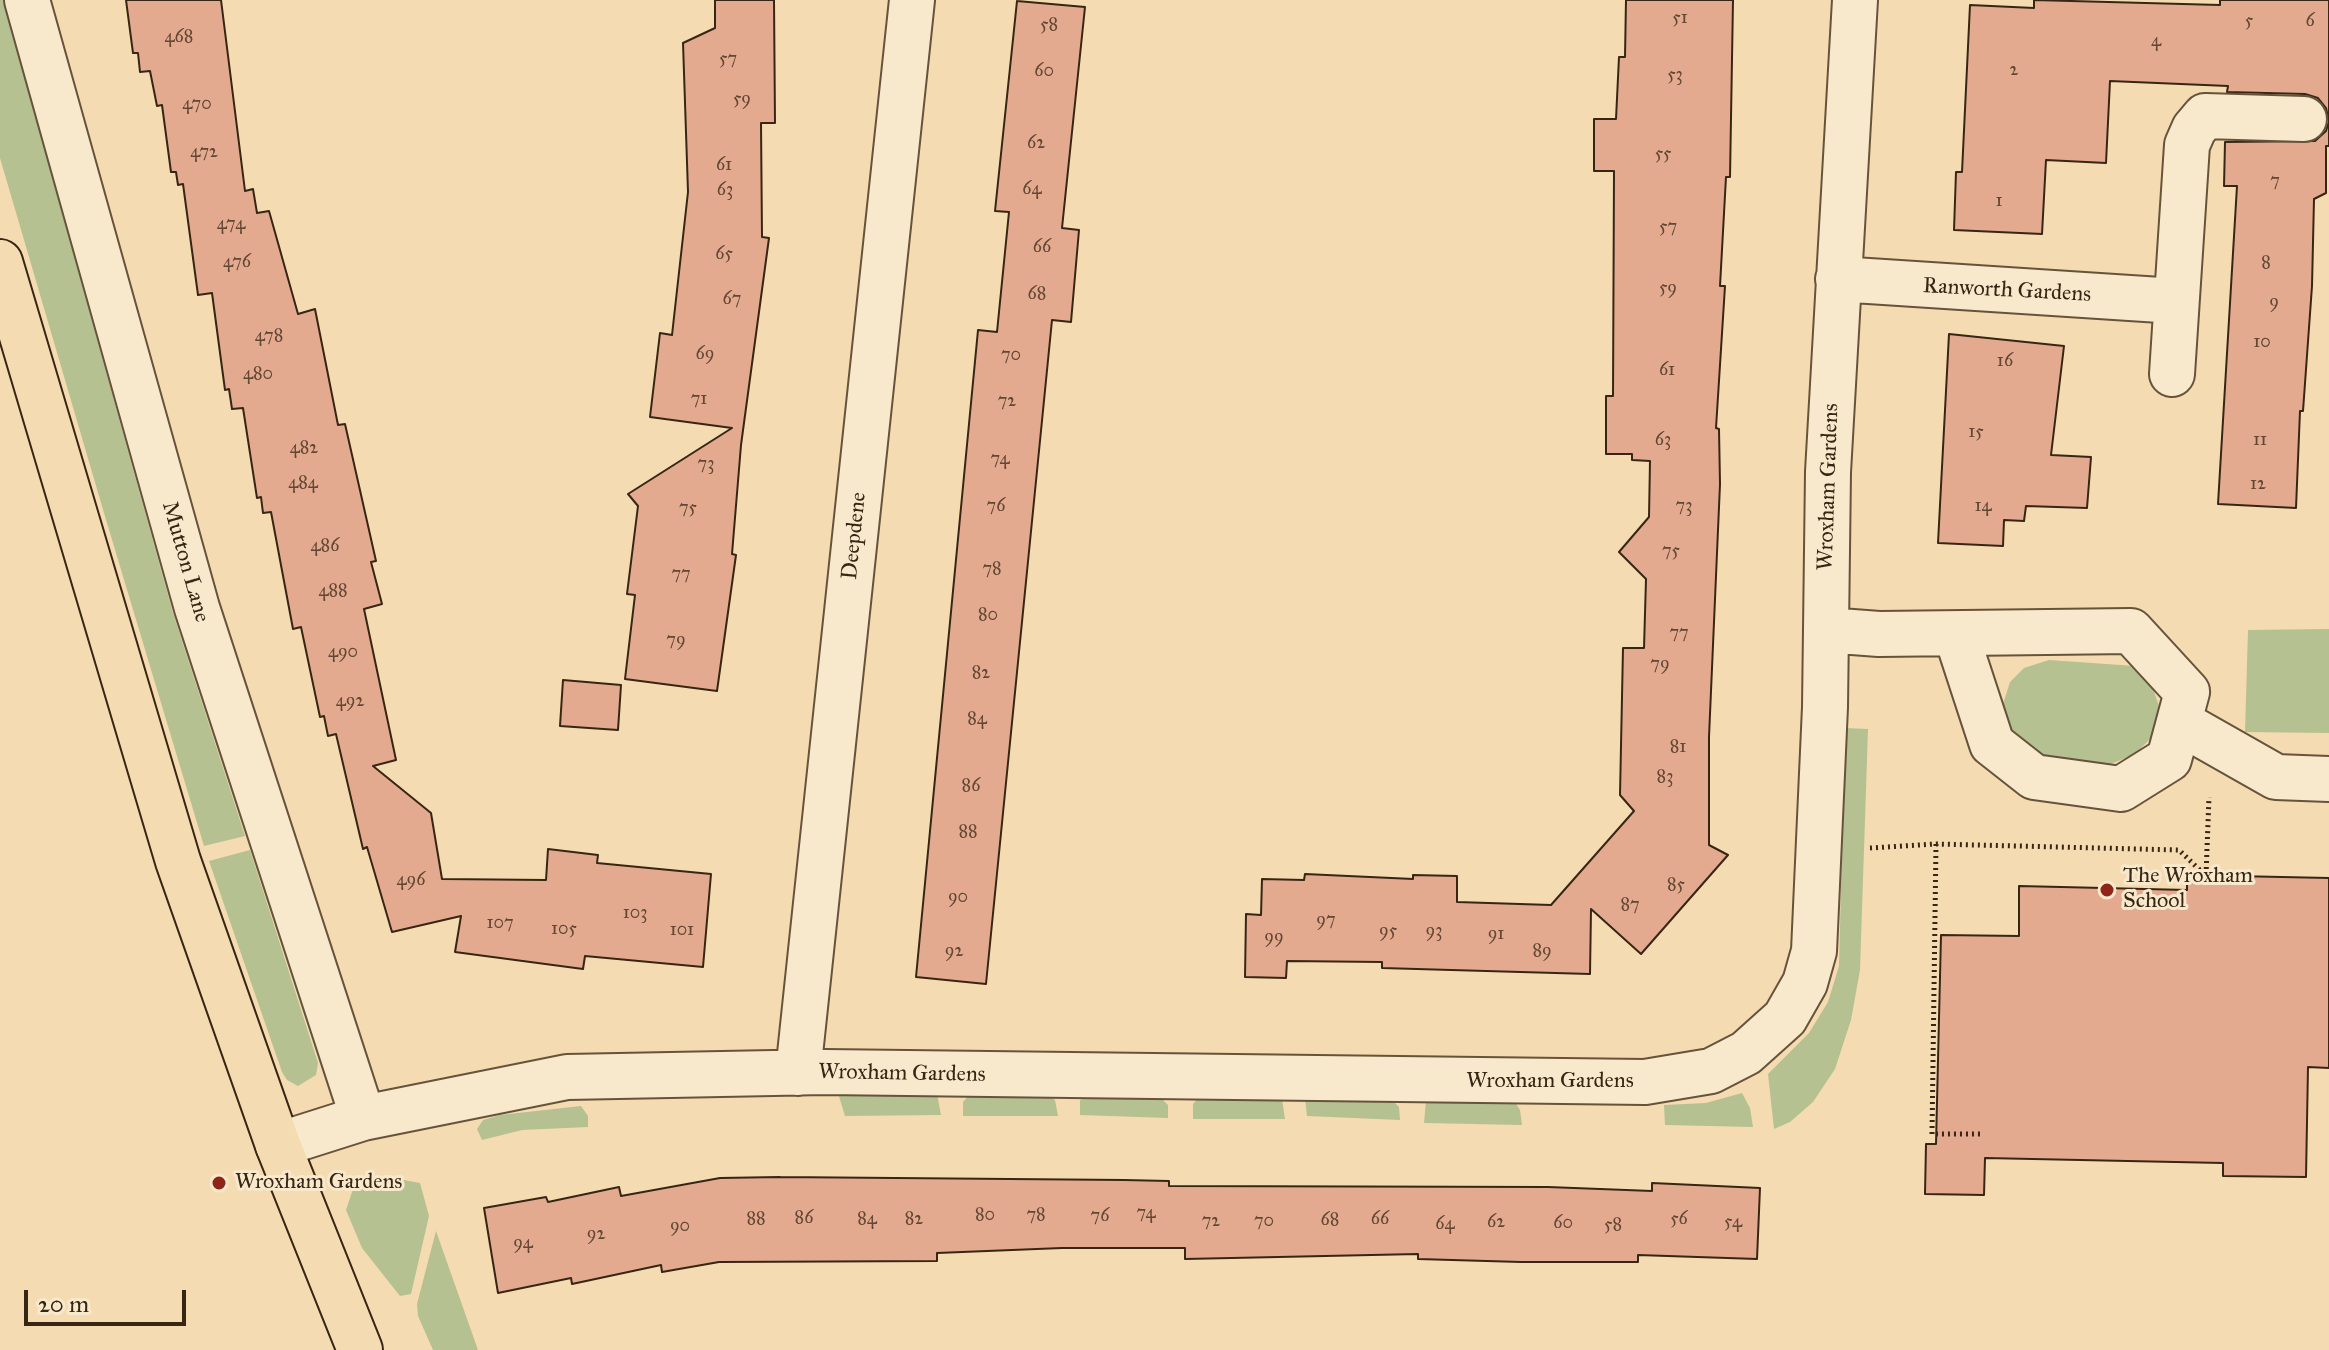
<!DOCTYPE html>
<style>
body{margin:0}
#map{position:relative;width:2329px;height:1350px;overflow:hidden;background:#f5dbb1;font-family:"IM FELL Great Primer",serif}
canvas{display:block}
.scale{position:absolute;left:24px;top:1290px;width:162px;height:36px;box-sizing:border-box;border:4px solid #372614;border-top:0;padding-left:10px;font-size:24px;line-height:28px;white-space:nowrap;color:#372614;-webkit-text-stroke:6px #f8e8cc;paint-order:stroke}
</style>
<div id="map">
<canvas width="2329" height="1350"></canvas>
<div class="scale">20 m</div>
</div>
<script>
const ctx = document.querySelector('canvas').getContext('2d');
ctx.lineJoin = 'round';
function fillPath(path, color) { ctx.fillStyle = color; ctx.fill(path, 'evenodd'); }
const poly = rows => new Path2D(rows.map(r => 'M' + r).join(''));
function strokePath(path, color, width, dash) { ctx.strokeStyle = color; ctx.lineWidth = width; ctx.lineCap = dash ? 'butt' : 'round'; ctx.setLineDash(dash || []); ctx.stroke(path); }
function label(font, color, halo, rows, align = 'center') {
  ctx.font = font + ' "IM FELL Great Primer",serif'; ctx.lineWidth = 6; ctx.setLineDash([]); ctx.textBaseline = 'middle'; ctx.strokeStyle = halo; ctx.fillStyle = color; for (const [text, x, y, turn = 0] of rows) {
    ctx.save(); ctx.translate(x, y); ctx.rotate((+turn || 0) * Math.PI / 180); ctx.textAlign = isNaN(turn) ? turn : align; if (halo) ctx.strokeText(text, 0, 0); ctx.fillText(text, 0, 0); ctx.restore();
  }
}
fillPath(poly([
 [0,0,3,0,173,613,245,836,204,846,104,513,0,158],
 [2329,629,2329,733,2245,732,2248,630],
 [2049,660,2135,666,2151,683,2160,709,2155,734,2135,754,2106,766,2031,753,2005,726,2003,704,2010,682,2024,668],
 [1845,728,1868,729,1860,970,1851,1020,1835,1069,1813,1102,1790,1122,1774,1129,1768,1074,1809,1033,1828,1002,1839,966],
 [250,850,318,1063,316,1075,298,1086,287,1080,282,1072,209,861],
 [838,1093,937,1094,941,1115,845,1116],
 [971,1093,1046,1094,1055,1100,1058,1116,963,1116,963,1102],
 [1742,1093,1750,1108,1753,1127,1665,1125,1664,1105,1706,1103],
 [1094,1095,1160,1097,1168,1105,1168,1118,1080,1115,1080,1100],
 [1199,1097,1282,1099,1285,1119,1193,1119,1193,1104],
 [1305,1098,1392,1100,1399,1107,1400,1120,1307,1116],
 [1426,1101,1515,1102,1520,1110,1522,1125,1424,1123],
 [581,1106,588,1116,588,1127,522,1130,482,1140,477,1129,483,1120,500,1115],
 [387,1177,420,1183,429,1216,411,1294,400,1296,362,1248,346,1210,354,1186,366,1179],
 [436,1231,478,1350,433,1350,418,1316,417,1304]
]), '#b5c191');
const building = poly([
 [126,0,221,0,245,191,253,189,257,213,269,211,298,314,315,309,338,425,345,424,376,561,371,562,382,604,364,609,396,760,373,766,431,813,442,879,546,880,548,849,598,855,597,863,711,874,703,967,585,956,583,969,455,952,461,916,392,932,367,847,363,849,336,734,328,736,324,716,320,717,301,627,293,629,271,512,263,513,261,497,257,498,243,408,232,409,229,389,225,390,212,293,198,295,183,184,178,185,176,172,171,172,162,105,157,106,150,71,140,72,138,53,133,53,126,0],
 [715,0,774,0,775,123,761,123,762,237,769,238,741,445,732,554,736,555,717,691,625,679,635,595,627,594,638,506,628,494,732,428,650,417,660,333,672,335,688,192,683,43,715,28,715,0],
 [1626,0,1733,0,1730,177,1726,177,1720,286,1725,286,1716,428,1719,429,1720,484,1709,737,1709,845,1728,855,1641,954,1591,909,1590,974,1382,968,1382,962,1287,961,1286,978,1245,977,1246,914,1261,915,1262,879,1304,880,1305,874,1413,879,1413,875,1457,876,1457,902,1551,905,1634,811,1620,795,1623,648,1644,648,1646,579,1619,552,1649,517,1650,461,1632,460,1632,454,1606,454,1606,396,1613,396,1614,171,1594,171,1594,119,1616,119,1619,57,1625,57,1626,0],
 [2034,0,2220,5,2220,0,2329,0,2329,146,2326,146,2326,193,2314,199,2312,286,2303,411,2300,411,2296,508,2218,504,2237,186,2224,186,2225,142,2315,141,2326,131,2329,121,2326,108,2318,98,2305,94,2227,92,2228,86,2110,81,2106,163,2046,160,2042,234,1954,230,1956,172,1962,172,1970,5,2034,8,2034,0],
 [1017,1,1085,7,1062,228,1079,230,1071,322,1052,320,986,984,916,977,978,330,997,332,1009,212,995,211,1017,1],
 [1949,334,2064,346,2051,455,2091,457,2087,508,2026,506,2024,521,2004,520,2003,546,1938,543,1949,334],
 [563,680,621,685,618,730,560,726,563,680],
 [2187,875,2329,878,2329,1068,2308,1067,2306,1177,2223,1176,2223,1163,1985,1158,1984,1195,1925,1194,1926,1144,1936,1144,1941,935,2019,936,2019,886,2187,890,2187,875],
 [780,1177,1124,1180,1169,1181,1169,1186,1548,1187,1652,1191,1652,1183,1760,1188,1757,1259,1638,1255,1638,1262,1521,1262,1418,1259,1418,1254,1185,1259,1185,1248,1062,1248,937,1253,937,1261,719,1262,662,1272,661,1265,572,1284,571,1278,498,1293,484,1208,546,1197,548,1202,619,1187,621,1196,720,1178,780,1177]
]);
fillPath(building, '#e4aa90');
strokePath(building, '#372614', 2);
const minor = poly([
 [27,0,197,608,363,1118],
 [1838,279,2176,301],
 [2172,374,2187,145,2194,129,2205,116,2304,119],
 [1826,630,1879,634,2131,631,2187,692,2169,759,2121,789,2034,777,1992,744,1956,634],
 [2179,722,2276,777,2329,779],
 [798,1073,912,0],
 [278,1145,363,1118,567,1077,825,1072,1645,1082,1711,1071,1746,1053,1785,1018,1805,983,1814,951,1825,707,1828,472,1855,0]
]);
const major = poly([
 [0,262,178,861,278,1145,360,1350]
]);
strokePath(minor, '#66533b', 48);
strokePath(major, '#372614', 48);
strokePath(poly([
 [1936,844,1932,1134,1982,1134],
 [1870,848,1936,844,2179,850,2206,876],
 [2206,875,2209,797]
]), '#372614', 5, [2, 4]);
strokePath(minor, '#f8e8cc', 44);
strokePath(major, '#f5dbb1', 44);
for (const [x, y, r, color] of [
 [2107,890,8,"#8f2418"],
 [219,1183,8,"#8f2418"]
]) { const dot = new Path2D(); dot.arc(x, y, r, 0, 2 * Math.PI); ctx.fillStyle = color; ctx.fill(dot); strokePath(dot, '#f8e8cc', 3); }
label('18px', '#624733', null, [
 ["51",1680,19],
 ["5",2249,22],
 ["6",2310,22],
 ["58",1049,26],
 ["468",179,38],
 ["4",2156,42],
 ["57",728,60],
 ["2",2014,71],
 ["60",1044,72],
 ["53",1675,76],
 ["59",742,100],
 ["470",197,105],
 ["62",1036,144],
 ["472",204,153],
 ["55",1663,155],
 ["61",724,166],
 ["7",2275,182],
 ["64",1032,190],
 ["63",725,191],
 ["1",1999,202],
 ["474",231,225],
 ["57",1668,228],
 ["66",1042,248],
 ["65",724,255],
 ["476",237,263],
 ["8",2266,264],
 ["59",1668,289],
 ["68",1037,295],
 ["67",732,300],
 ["9",2274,303],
 ["478",269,337],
 ["10",2262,343],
 ["69",705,355],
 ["70",1011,356],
 ["16",2005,362],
 ["61",1667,371],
 ["480",258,375],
 ["71",699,400],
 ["72",1007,402],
 ["15",1976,433],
 ["63",1663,441],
 ["11",2260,441],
 ["482",304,449],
 ["74",1000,460],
 ["73",706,465],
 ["484",303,484],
 ["12",2258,485],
 ["76",996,507],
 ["73",1684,507],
 ["14",1983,507],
 ["75",688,509],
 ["486",325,547],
 ["75",1671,552],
 ["78",992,570],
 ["77",681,575],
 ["488",333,592],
 ["80",988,616],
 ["77",1679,634],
 ["79",676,641],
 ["490",343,653],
 ["79",1660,665],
 ["82",981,674],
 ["492",350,702],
 ["84",977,720],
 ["81",1678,748],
 ["83",1665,778],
 ["86",971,787],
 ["88",968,833],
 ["496",411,881],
 ["85",1676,886],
 ["90",958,898],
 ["87",1630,906],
 ["103",635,914],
 ["97",1326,921],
 ["107",500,924],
 ["105",564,930],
 ["101",682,931],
 ["95",1388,932],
 ["93",1434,932],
 ["91",1496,935],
 ["99",1274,938],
 ["92",954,952],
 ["89",1542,952],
 ["74",1146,1214],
 ["80",985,1216],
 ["78",1036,1216],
 ["76",1100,1217],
 ["86",804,1219],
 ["88",756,1220],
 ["84",867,1220],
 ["82",914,1220],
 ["66",1380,1220],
 ["56",1679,1220],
 ["68",1330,1221],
 ["72",1211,1222],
 ["70",1264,1222],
 ["62",1496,1223],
 ["54",1733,1223],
 ["60",1563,1224],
 ["64",1445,1225],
 ["58",1613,1226],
 ["90",680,1227],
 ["92",596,1235],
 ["94",523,1244]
]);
label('22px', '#372614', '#f8e8cc', [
 ["Ranworth Gardens",2007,291,3],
 ["Wroxham Gardens",1829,487,-88],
 ["Deepdene",855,536,-84],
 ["Mutton Lane",185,562,74],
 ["Wroxham Gardens",902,1074,1],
 ["Wroxham Gardens",1550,1082]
]);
label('22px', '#372614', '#f8e8cc', [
 ["The Wroxham",2123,877],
 ["School",2123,902],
 ["Wroxham Gardens",235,1183]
], 'left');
</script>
